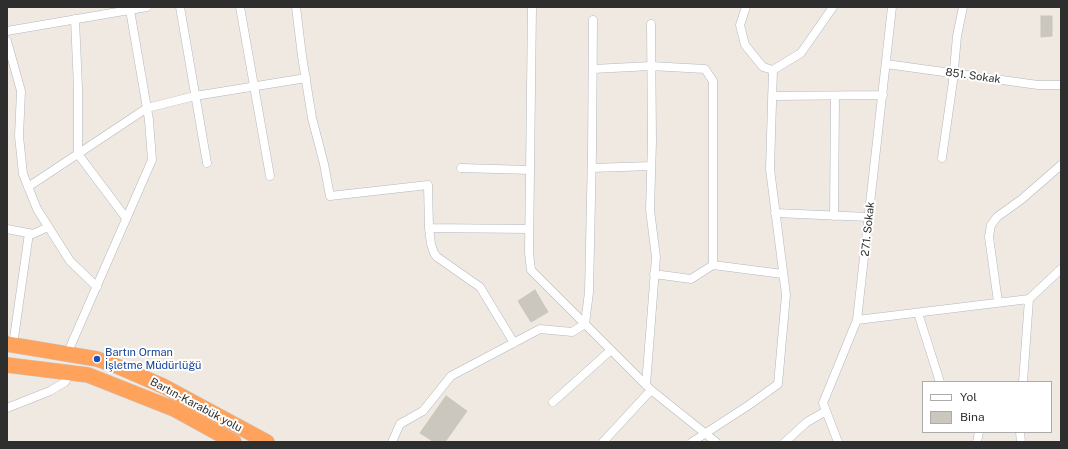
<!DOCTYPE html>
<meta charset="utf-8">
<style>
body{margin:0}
#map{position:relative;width:1068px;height:449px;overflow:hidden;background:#efe9e1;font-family:"Public Sans",sans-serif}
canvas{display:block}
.frame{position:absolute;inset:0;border:8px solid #2e2e2e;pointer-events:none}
.legend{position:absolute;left:922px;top:381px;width:130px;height:52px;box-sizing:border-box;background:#fff;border:1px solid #ababab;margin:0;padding:5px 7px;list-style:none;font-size:12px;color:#2e2e2e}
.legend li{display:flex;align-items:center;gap:8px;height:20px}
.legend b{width:20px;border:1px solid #ababab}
</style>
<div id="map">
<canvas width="1068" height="449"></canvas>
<div class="frame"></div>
<ul class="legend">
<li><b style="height:5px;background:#fff"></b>Yol</li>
<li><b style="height:11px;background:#cbc7bf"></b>Bina</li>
</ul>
</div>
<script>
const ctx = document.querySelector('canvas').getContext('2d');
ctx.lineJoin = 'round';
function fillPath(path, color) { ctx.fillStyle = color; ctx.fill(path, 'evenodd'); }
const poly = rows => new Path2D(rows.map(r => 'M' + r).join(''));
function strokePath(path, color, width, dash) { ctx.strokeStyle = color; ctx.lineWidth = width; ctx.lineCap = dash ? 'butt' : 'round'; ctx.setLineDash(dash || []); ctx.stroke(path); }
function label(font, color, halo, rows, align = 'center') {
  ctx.font = font + ' "Public Sans",sans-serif'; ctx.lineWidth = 4; ctx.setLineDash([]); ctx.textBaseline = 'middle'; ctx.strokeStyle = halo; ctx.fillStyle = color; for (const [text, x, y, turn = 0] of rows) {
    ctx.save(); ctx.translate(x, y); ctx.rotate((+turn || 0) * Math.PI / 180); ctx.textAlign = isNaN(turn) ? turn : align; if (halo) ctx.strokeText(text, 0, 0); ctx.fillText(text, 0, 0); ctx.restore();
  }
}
const building = poly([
 [1041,16,1052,16,1052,36,1041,37,1041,16],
 [535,290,548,312,531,322,518,301,535,290],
 [446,396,467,411,445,442,434,442,420,433,446,396]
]);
fillPath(building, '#cbc7bf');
strokePath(building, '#cbc5ba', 1);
const street = poly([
 [180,7,207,163],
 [240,7,270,176],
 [296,7,302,56,312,118,324,164,330,196,428,185,429,228,431,244,434,253,437,257,480,287,514,343],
 [532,7,529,253,531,270,651,390,716,442],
 [75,19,78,88,78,154,126,218],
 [7,31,147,7],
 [7,41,21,91,19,136,23,174,37,209,70,261,97,287],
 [886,64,1038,85,1061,85],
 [593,69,651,66,705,69,713,81,713,265],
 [773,70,801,53,833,7],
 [772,96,883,95],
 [942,158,953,81,957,36,963,7],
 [461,168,530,170],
 [592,168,651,166],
 [28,187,147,108,195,96,306,78],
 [775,213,869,217],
 [834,216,835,96],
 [429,228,529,229],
 [7,229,33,234,48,227],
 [654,274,691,279,713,265,783,274],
 [998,302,989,237,991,225,997,217,1022,199,1061,165],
 [918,313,940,382],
 [857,320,1029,299],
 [13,345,29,233],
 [67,354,152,160,149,120,130,10],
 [1023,382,1029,299,1061,269],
 [646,385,656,257,650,210,652,141,651,24],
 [553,402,611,350],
 [7,408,50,391,65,382,70,373],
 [1020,432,1021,442],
 [392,442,400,424,423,411,451,376,540,329,572,332,585,324,589,292,592,152,593,20],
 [603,442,651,390],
 [692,442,749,405,778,384,786,295,770,169,773,70,763,67,745,45,740,25,746,7],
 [785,442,807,422,826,411],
 [838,442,823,403,857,320,892,7],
 [977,442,979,432]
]);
const highway = poly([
 [7,344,97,359,119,367,163,386,267,442],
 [7,365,88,375,174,409,234,442]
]);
strokePath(street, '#b4b7c1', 9);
strokePath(highway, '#c9c9c9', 16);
strokePath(street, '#fff', 8);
strokePath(highway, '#ffa35c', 15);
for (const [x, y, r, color] of [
 [97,359,4,"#1a4fb4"]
]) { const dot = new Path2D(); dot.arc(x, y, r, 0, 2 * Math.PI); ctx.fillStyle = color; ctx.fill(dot); strokePath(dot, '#fff', 1.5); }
label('11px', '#2e2e2e', '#fff', [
 ["851. Sokak",973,76,8],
 ["271. Sokak",868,229,-84],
 ["Bartın-Karabük yolu",196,405,28]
]);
label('11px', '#164399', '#fff', [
 ["Bartın Orman",105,353],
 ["İşletme Müdürlüğü",105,366]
], 'left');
</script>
